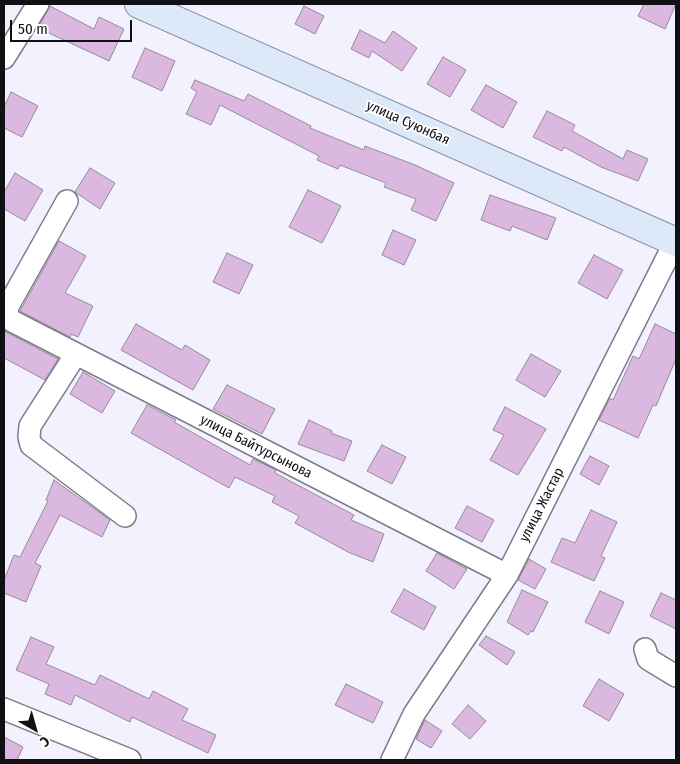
<!DOCTYPE html>
<meta charset="utf-8">
<style>
body{margin:0}
#map{position:relative;width:680px;height:764px;overflow:hidden;background:#f2f1fd;font-family:"Fira Sans Condensed",sans-serif}
canvas{display:block}
.frame{position:absolute;inset:0;border:5px solid #111015;pointer-events:none}
.north{position:absolute;left:10px;top:704px;width:50px;height:50px;-webkit-text-stroke:4px #fff;paint-order:stroke;rotate:142deg;font-size:14px;font-weight:700;line-height:20px;text-align:center;color:#111015}
.north::after{content:'';display:block;margin:auto;width:18px;height:22px;background:#111015;clip-path:polygon(50% 0,100% 100%,50% 72%,0 100%)}
.scale{position:absolute;left:10px;top:20px;width:122px;height:22px;box-sizing:border-box;border:2px solid #111015;border-top:0;padding-left:6px;font-size:15px;line-height:18px;white-space:nowrap;color:#111015;-webkit-text-stroke:4px #fff;paint-order:stroke}
</style>
<div id="map">
<canvas width="680" height="764"></canvas>
<div class="frame"></div>
<div class="north">С</div>
<div class="scale">50 m</div>
</div>
<script>
const ctx = document.querySelector('canvas').getContext('2d');
ctx.lineJoin = 'round';
function fillPath(path, color) { ctx.fillStyle = color; ctx.fill(path, 'evenodd'); }
const poly = rows => new Path2D(rows.map(r => 'M' + r).join(''));
function strokePath(path, color, width, dash) { ctx.strokeStyle = color; ctx.lineWidth = width; ctx.lineCap = dash ? 'butt' : 'round'; ctx.setLineDash(dash || []); ctx.stroke(path); }
function label(font, color, halo, rows, align = 'center') {
  ctx.font = font + ' "Fira Sans Condensed",sans-serif'; ctx.lineWidth = 4; ctx.setLineDash([]); ctx.textBaseline = 'middle'; ctx.strokeStyle = halo; ctx.fillStyle = color; for (const [text, x, y, turn = 0] of rows) {
    ctx.save(); ctx.translate(x, y); ctx.rotate((+turn || 0) * Math.PI / 180); ctx.textAlign = isNaN(turn) ? turn : align; if (halo) ctx.strokeText(text, 0, 0); ctx.fillText(text, 0, 0); ctx.restore();
  }
}
const building = poly([
 [644,4,676,4,665,29,638,16,644,4],
 [50,6,94,29,99,17,124,29,109,61,38,28,50,6],
 [304,6,324,16,315,34,295,24,304,6],
 [360,30,385,43,393,31,417,48,402,71,372,51,369,58,351,49,360,30],
 [145,48,175,61,162,91,132,77,145,48],
 [443,57,466,70,450,97,427,84,443,57],
 [195,80,244,101,248,94,311,126,310,128,364,150,365,146,415,165,454,183,436,221,411,210,416,199,384,187,386,183,340,165,338,169,317,160,319,156,220,105,211,125,186,114,197,92,191,88,195,80],
 [486,85,517,102,503,128,471,110,486,85],
 [11,92,38,106,22,137,4,128,4,107,11,92],
 [547,111,575,125,572,131,623,159,627,150,648,159,638,181,601,167,564,147,562,151,533,137,547,111],
 [90,168,115,183,100,209,75,192,90,168],
 [15,173,43,190,25,221,4,209,4,192,15,173],
 [308,190,341,206,322,243,289,227,308,190],
 [490,195,556,218,547,240,512,226,510,231,481,220,490,195],
 [393,230,416,240,404,265,382,255,393,230],
 [59,241,86,256,65,293,93,306,78,337,71,334,70,337,20,311,59,241],
 [227,253,253,265,239,294,213,282,227,253],
 [594,255,623,270,607,299,578,283,594,255],
 [136,324,182,350,185,345,210,360,193,390,121,350,136,324],
 [655,324,676,334,676,359,656,406,653,405,638,438,599,420,610,398,613,400,633,356,639,359,655,324],
 [4,331,58,359,45,380,4,358,4,331],
 [531,354,561,371,545,397,516,380,531,354],
 [83,372,115,391,102,413,70,394,83,372],
 [227,385,275,409,262,434,213,409,227,385],
 [147,405,176,420,174,422,250,465,253,459,276,470,275,473,354,515,351,520,384,534,373,562,348,552,295,523,299,516,272,502,275,496,235,477,229,488,131,433,147,405],
 [505,407,546,429,518,475,490,460,504,435,493,430,505,407],
 [309,420,332,431,331,433,352,441,344,461,298,444,309,420],
 [382,445,406,457,392,484,367,471,382,445],
 [590,456,609,466,599,485,580,474,590,456],
 [54,480,110,520,102,537,60,515,35,563,41,566,26,602,4,593,4,580,14,555,20,557,48,501,46,500,54,480],
 [467,506,494,520,482,542,455,528,467,506],
 [591,510,617,522,601,556,605,558,594,581,551,562,562,538,575,543,591,510],
 [437,553,467,569,454,589,426,571,437,553],
 [529,559,546,569,535,589,518,580,529,559],
 [404,589,436,607,424,630,391,612,404,589],
 [522,590,548,602,533,632,531,631,528,635,507,622,522,590],
 [600,591,624,602,609,634,585,622,600,591],
 [661,593,676,600,676,629,650,616,661,593],
 [486,636,515,652,507,665,479,645,486,636],
 [31,637,54,647,46,664,95,685,100,675,149,699,153,691,188,709,182,720,216,735,208,753,132,717,130,722,75,695,71,705,45,694,49,684,16,670,31,637],
 [599,679,624,694,609,721,583,706,599,679],
 [346,684,383,702,373,723,335,705,346,684],
 [468,705,486,721,470,739,452,724,468,705],
 [425,720,442,731,431,748,416,739,425,720],
 [4,737,23,747,17,760,4,760,4,737]
]);
fillPath(building, '#dbb8e0');
strokePath(building, '#958b96', 1);
const minor = poly([
 [4,58,38,4],
 [67,201,7,308,8,316,12,321,507,575],
 [76,354,30,426,29,437,31,445,125,516],
 [645,649,648,659,676,676],
 [4,709,130,760],
 [392,760,414,714,507,575,676,240]
]);
const major = poly([
 [139,4,676,242]
]);
strokePath(minor, '#7d7c89', 24);
strokePath(major, '#8792a6', 30);
strokePath(minor, '#fff', 21);
strokePath(major, '#dde8f8', 28);
label('14px', '#111015', '#fff', [
 ["улица Суюнбая",408,123,24],
 ["улица Байтурсынова",256,447,27],
 ["улица Жастар",542,505,-63]
]);
</script>
